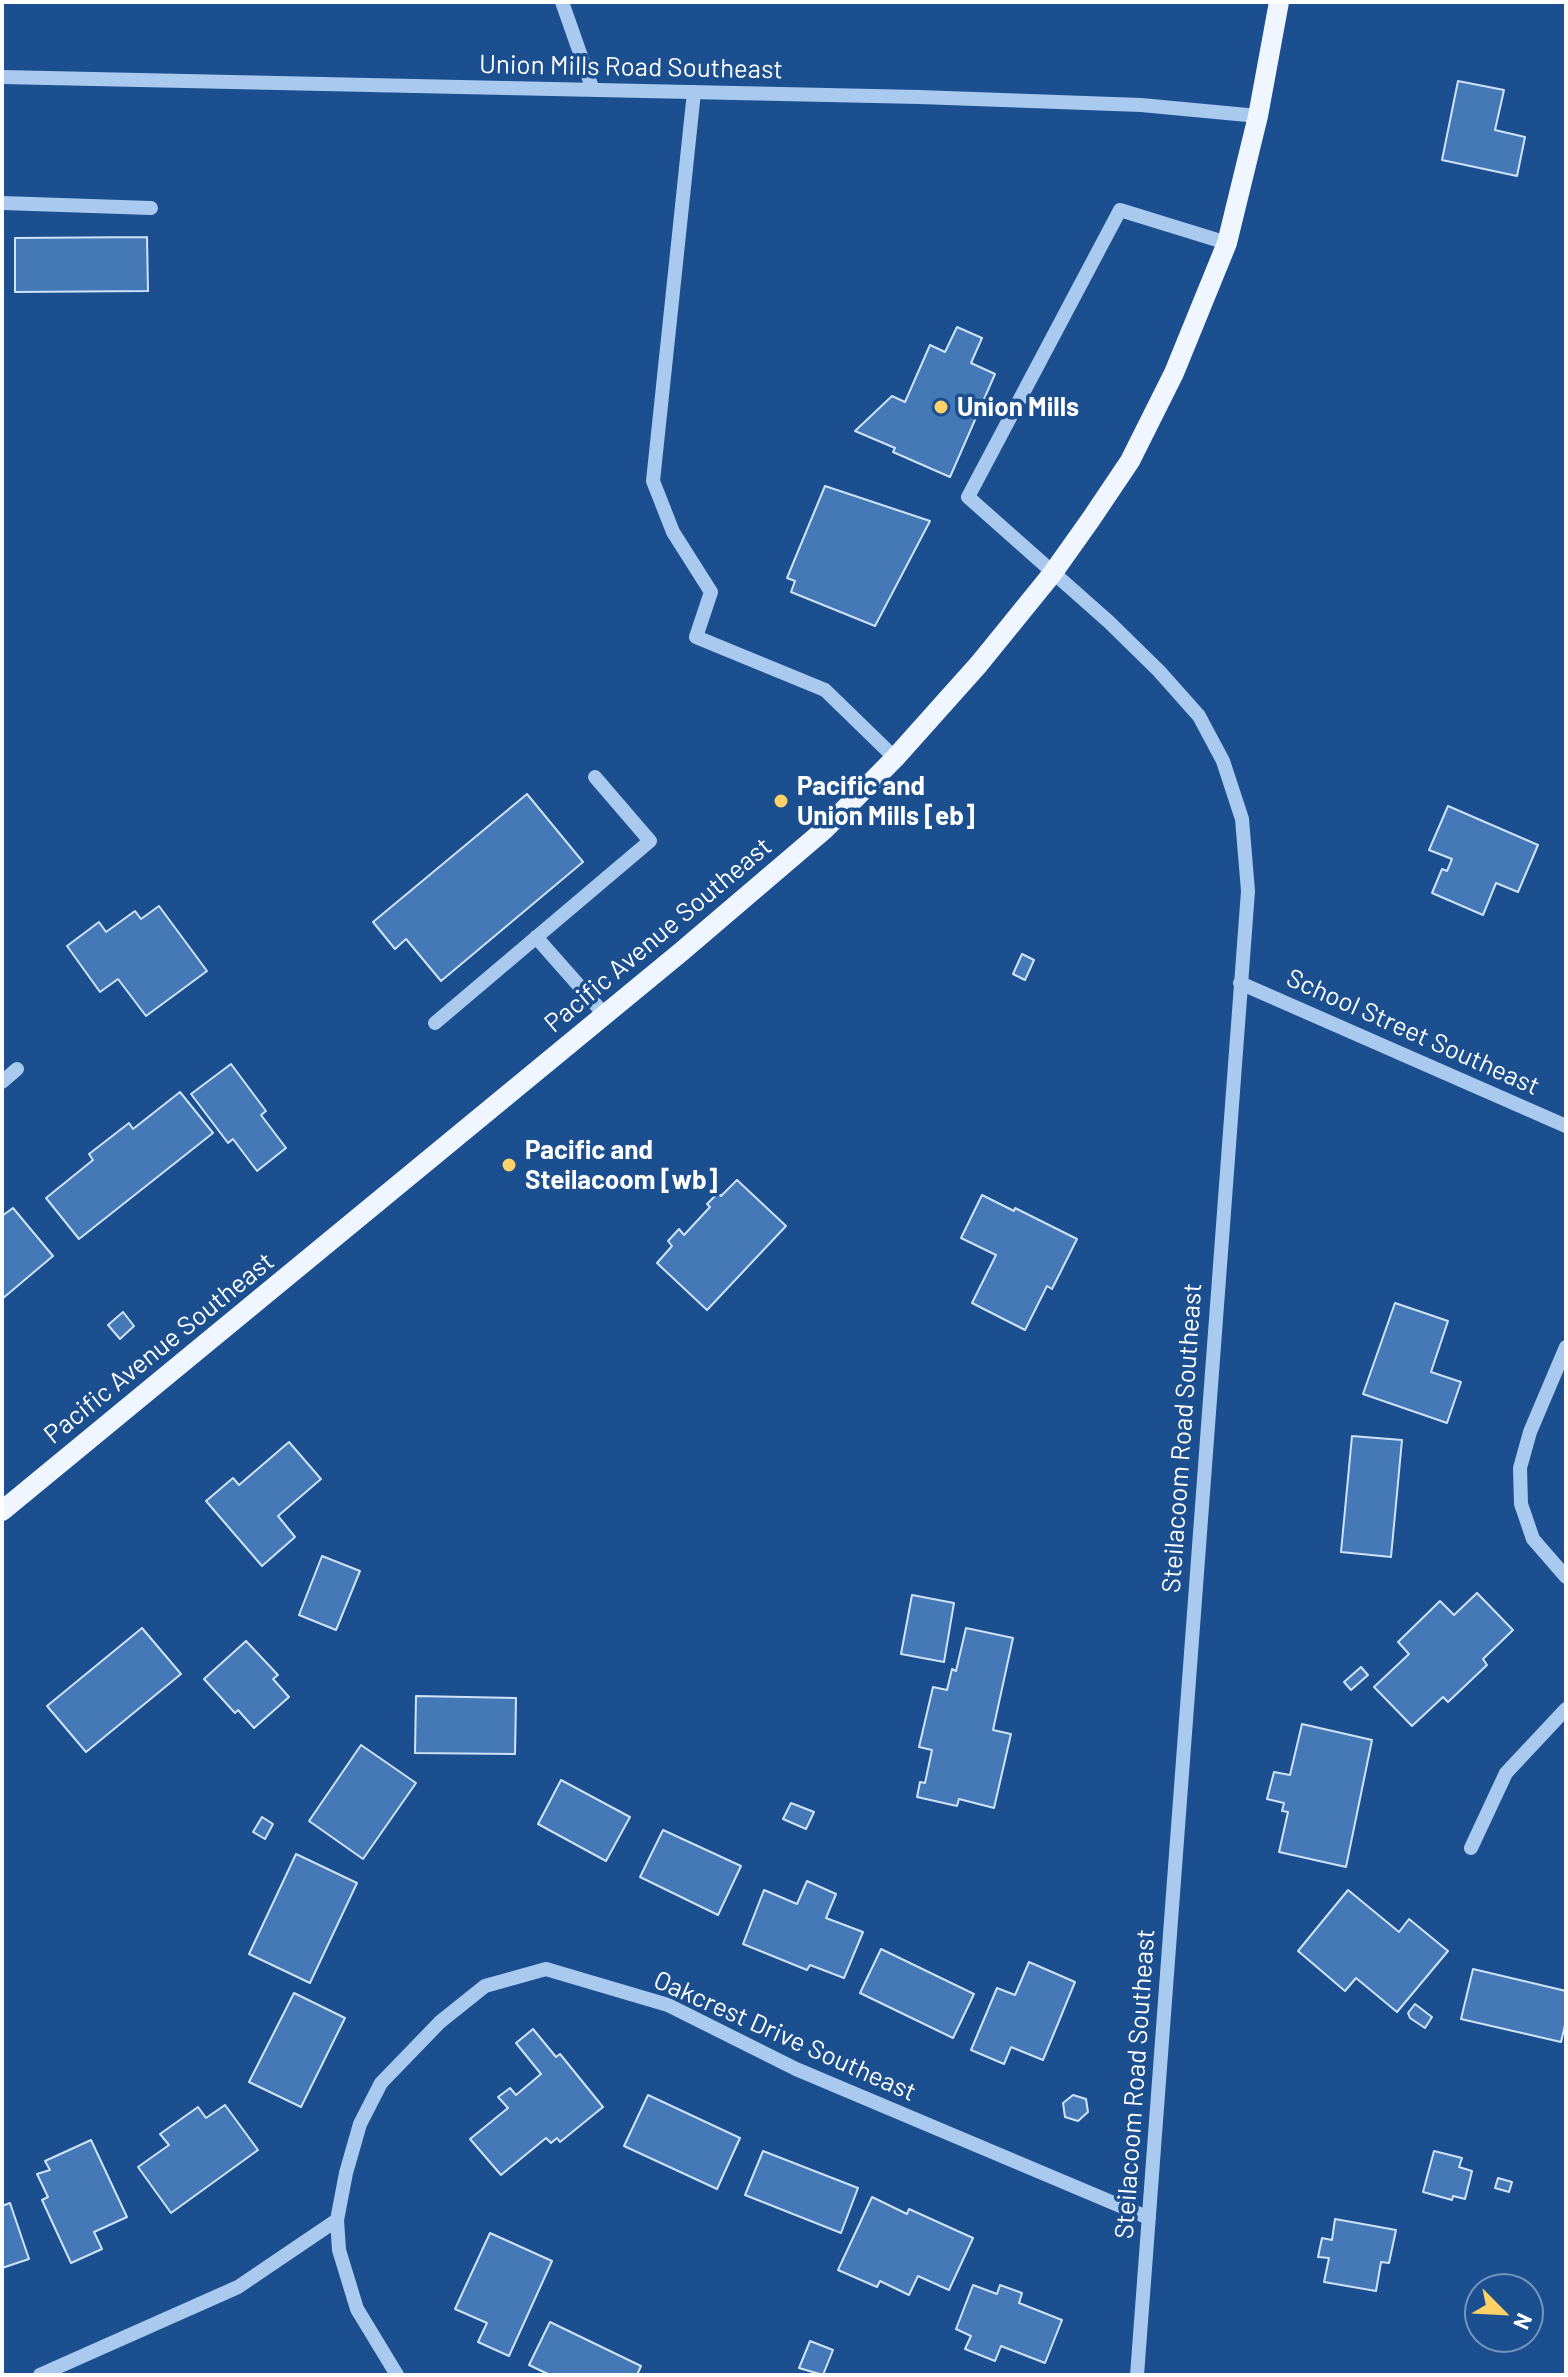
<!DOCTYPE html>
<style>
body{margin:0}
#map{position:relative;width:1568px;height:2377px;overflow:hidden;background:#1b4f8f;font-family:Barlow,sans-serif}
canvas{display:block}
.frame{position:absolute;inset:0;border:4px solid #fff;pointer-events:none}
.north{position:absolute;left:1464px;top:2273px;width:80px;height:80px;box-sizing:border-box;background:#1b4f8f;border:2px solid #7695bc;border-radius:50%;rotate:114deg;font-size:22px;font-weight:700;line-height:32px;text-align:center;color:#fff}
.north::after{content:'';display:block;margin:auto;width:28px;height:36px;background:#ffd166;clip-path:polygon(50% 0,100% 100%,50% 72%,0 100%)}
</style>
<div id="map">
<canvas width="1568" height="2377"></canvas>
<div class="frame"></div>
<div class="north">N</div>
</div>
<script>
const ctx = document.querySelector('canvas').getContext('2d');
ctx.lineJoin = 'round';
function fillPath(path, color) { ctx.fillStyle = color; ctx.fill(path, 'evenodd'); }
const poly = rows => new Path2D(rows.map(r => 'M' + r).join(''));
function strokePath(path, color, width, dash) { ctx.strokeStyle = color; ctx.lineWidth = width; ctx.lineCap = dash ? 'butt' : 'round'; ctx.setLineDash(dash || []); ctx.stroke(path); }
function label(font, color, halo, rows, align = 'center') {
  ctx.font = font + ' Barlow,sans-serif'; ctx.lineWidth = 7; ctx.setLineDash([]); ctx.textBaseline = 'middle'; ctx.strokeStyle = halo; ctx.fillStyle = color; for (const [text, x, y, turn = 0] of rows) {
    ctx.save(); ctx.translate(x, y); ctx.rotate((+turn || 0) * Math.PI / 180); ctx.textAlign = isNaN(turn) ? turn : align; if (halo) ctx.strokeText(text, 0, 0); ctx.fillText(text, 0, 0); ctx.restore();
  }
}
const building = poly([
 [1458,81,1504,90,1495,130,1525,137,1517,176,1442,160,1458,81],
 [147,237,148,291,15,292,15,238,147,237],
 [957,327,982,338,971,363,995,374,950,477,893,452,895,448,855,431,892,396,905,402,930,345,945,352,957,327],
 [825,486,930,521,875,626,791,592,795,581,787,578,825,486],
 [527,794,583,862,441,981,406,939,395,949,373,922,527,794],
 [1448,806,1538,845,1518,892,1496,883,1483,915,1432,893,1442,869,1447,871,1452,859,1429,850,1448,806],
 [159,906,207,971,146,1016,118,979,100,992,67,946,99,922,106,932,135,911,141,919,159,906],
 [1022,954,1034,960,1025,980,1013,974,1022,954],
 [231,1064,266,1111,261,1115,286,1148,257,1171,233,1139,228,1143,191,1094,231,1064],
 [180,1092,213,1133,79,1239,46,1198,93,1160,89,1154,129,1123,133,1129,180,1092],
 [737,1180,786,1226,707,1310,657,1263,672,1246,668,1241,679,1229,684,1235,710,1207,707,1204,718,1193,721,1196,737,1180],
 [982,1195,1014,1211,1015,1208,1077,1239,1052,1289,1047,1286,1025,1330,972,1303,996,1255,961,1238,982,1195],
 [13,1208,53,1256,2,1299,2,1216,13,1208],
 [1395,1303,1448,1321,1431,1372,1461,1382,1447,1423,1363,1394,1395,1303],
 [123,1312,134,1326,120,1339,108,1325,123,1312],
 [1352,1436,1402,1440,1391,1557,1341,1552,1352,1436],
 [289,1442,321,1479,278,1516,295,1537,262,1566,206,1501,233,1478,239,1485,289,1442],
 [322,1556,360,1571,336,1630,299,1615,322,1556],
 [1477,1593,1513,1630,1483,1659,1487,1665,1448,1702,1443,1697,1412,1726,1374,1687,1409,1654,1398,1642,1440,1601,1454,1615,1477,1593],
 [912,1595,954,1603,944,1662,901,1654,912,1595],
 [142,1628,181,1674,86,1752,47,1706,142,1628],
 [966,1628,1013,1638,993,1730,1011,1734,994,1808,959,1799,957,1806,917,1797,920,1782,925,1783,932,1750,919,1747,933,1687,947,1690,952,1669,956,1671,966,1628],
 [246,1641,278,1675,273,1679,289,1697,254,1728,238,1710,235,1713,204,1679,246,1641],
 [1361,1667,1368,1675,1351,1690,1344,1682,1361,1667],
 [416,1696,516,1698,515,1754,415,1753,416,1696],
 [1302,1724,1372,1740,1346,1867,1279,1852,1288,1812,1282,1811,1284,1803,1267,1799,1274,1772,1290,1775,1302,1724],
 [361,1745,416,1783,363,1859,309,1821,361,1745],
 [561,1780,630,1817,606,1861,538,1824,561,1780],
 [791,1803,814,1812,806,1829,783,1819,791,1803],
 [262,1817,273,1824,265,1839,253,1832,262,1817],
 [663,1830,741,1866,718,1915,640,1877,663,1830],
 [296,1854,357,1883,310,1983,249,1954,296,1854],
 [807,1881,836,1894,826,1918,863,1932,844,1978,810,1965,807,1970,743,1944,764,1890,797,1904,807,1881],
 [1348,1890,1399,1932,1409,1919,1448,1951,1397,2012,1356,1978,1345,1991,1298,1951,1348,1890],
 [881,1949,974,1994,953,2038,860,1993,881,1949],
 [1029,1962,1075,1982,1043,2060,1011,2047,1004,2064,971,2050,997,1988,1015,1995,1029,1962],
 [1473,1969,1566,1991,1566,2021,1561,2042,1461,2019,1473,1969],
 [294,1993,345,2018,301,2107,249,2082,294,1993],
 [1415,2004,1432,2017,1425,2028,1410,2018,1408,2013,1415,2004],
 [533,2029,556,2057,560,2054,603,2107,560,2142,557,2138,551,2143,546,2138,501,2175,470,2139,508,2108,498,2097,510,2088,516,2095,541,2074,516,2043,533,2029],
 [648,2095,740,2138,717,2189,624,2146,648,2095],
 [1073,2095,1086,2099,1088,2112,1078,2121,1065,2117,1063,2103,1073,2095],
 [225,2105,258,2150,171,2213,138,2167,169,2145,160,2134,198,2107,206,2118,225,2105],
 [91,2140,127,2217,94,2232,102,2249,71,2263,42,2200,48,2197,37,2174,50,2170,45,2161,91,2140],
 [763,2151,858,2188,841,2233,745,2195,763,2151],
 [1434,2151,1462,2158,1459,2167,1472,2171,1465,2199,1453,2196,1452,2200,1423,2192,1434,2151],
 [1498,2178,1512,2182,1509,2192,1495,2188,1498,2178],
 [872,2197,907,2214,909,2209,973,2238,949,2290,918,2276,909,2295,880,2281,877,2287,838,2270,872,2197],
 [10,2203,29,2259,2,2268,2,2206,10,2203],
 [1335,2219,1396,2230,1389,2263,1381,2262,1376,2291,1324,2282,1329,2258,1318,2257,1322,2238,1332,2240,1335,2219],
 [490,2233,552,2261,509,2356,478,2342,487,2323,455,2309,490,2233],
 [973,2285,997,2294,1000,2285,1022,2293,1019,2303,1062,2320,1045,2363,1001,2346,995,2361,965,2349,971,2336,956,2329,973,2285],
 [550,2322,641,2366,637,2375,550,2375,529,2365,550,2322],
 [810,2341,833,2350,823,2375,799,2368,810,2341]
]);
fillPath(building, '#4478b7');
strokePath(building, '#cfe3fa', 2);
strokePath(poly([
 [562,2,593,90],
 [2,77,919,97,1141,105,1258,116],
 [694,92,653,481,673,532,711,592,696,637,825,690,895,758],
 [2,203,151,208],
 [536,937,604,1014],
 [1240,983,1566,1126],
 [435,1023,650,841,595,777],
 [2,1082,17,1069],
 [1566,1347,1530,1432,1520,1468,1521,1504,1533,1539,1566,1577],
 [1471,1848,1506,1773,1566,1709],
 [337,2220,339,2250,357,2309,397,2375],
 [40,2375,238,2287,337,2220,346,2173,360,2124,381,2083,440,2022,485,1986,546,1969,668,2005,796,2069,1149,2218],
 [1137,2375,1248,891,1242,819,1223,761,1199,716,1159,671,1109,622,968,497,1120,210,1227,243]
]), '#a9c9ee', 14);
strokePath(poly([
 [2,1511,681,952,824,830,895,758,979,664,1052,574,1091,519,1130,461,1174,373,1227,243,1258,116,1279,2]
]), '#f0f6ff', 20);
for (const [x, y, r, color] of [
 [941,407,8,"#ffd166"],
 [781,801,8,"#ffd166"],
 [509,1165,8,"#ffd166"]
]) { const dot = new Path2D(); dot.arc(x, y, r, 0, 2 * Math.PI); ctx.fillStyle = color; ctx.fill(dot); strokePath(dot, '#1b4f8f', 3); }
label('26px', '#fff', '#1b4f8f', [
 ["Union Mills Road Southeast",631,67,1],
 ["Pacific Avenue Southeast",658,935,-40],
 ["School Street Southeast",1413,1032,24],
 ["Pacific Avenue Southeast",159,1348,-39],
 ["Steilacoom Road Southeast",1182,1438,-86],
 ["Oakcrest Drive Southeast",785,2036,24],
 ["Steilacoom Road Southeast",1135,2084,-86]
]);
label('bold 26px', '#fff', '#1b4f8f', [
 ["Union Mills",957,407],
 ["Pacific and",797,786],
 ["Union Mills [eb]",797,816],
 ["Pacific and",525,1150],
 ["Steilacoom [wb]",525,1180]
], 'left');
</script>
